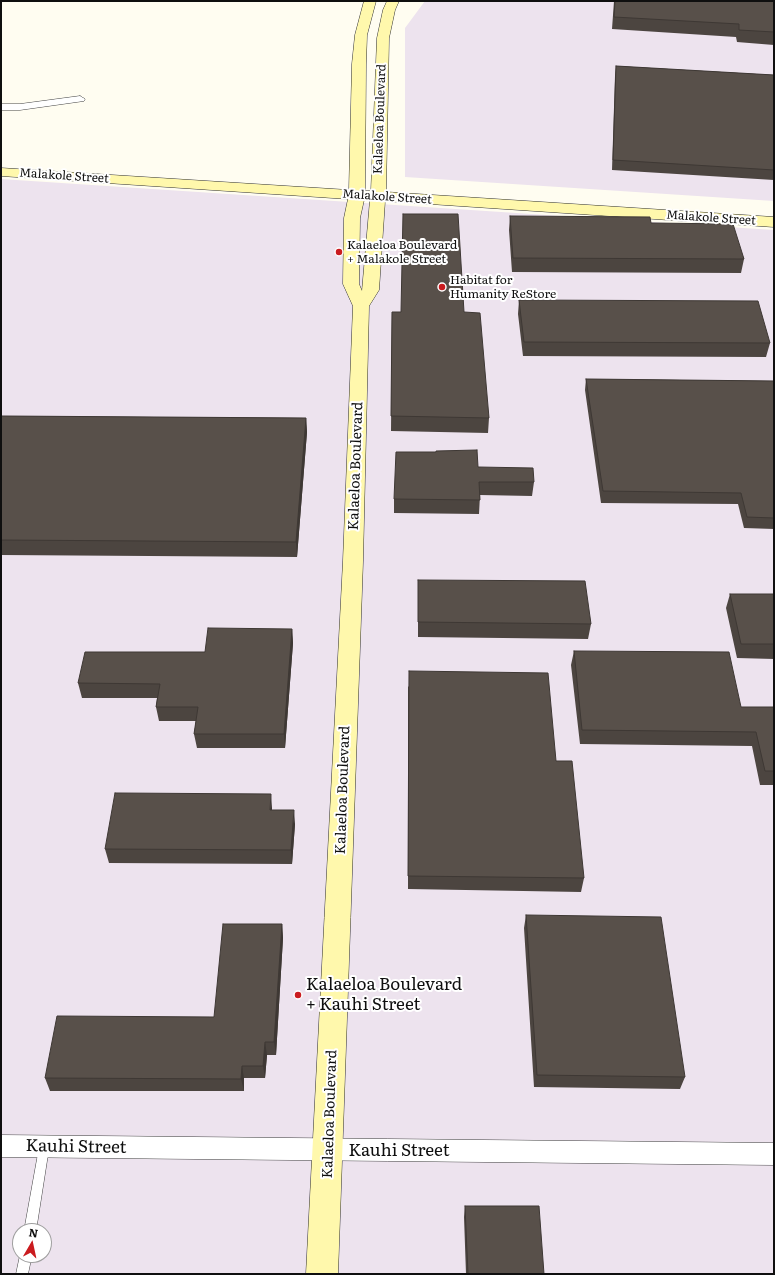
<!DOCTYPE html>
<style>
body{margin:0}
#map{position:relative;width:775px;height:1275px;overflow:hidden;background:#fffdf1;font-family:Literata,serif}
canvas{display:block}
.frame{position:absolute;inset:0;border:2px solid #0f0f0f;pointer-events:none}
.north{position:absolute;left:12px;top:1223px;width:40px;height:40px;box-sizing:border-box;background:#fff;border:1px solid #9f9f9f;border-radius:50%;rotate:9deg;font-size:11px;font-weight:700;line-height:16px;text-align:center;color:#0f0f0f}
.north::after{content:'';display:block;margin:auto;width:14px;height:18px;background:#ca1b1f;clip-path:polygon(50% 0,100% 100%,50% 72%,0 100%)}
</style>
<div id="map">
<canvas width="775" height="1275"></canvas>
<div class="frame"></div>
<div class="north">N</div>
</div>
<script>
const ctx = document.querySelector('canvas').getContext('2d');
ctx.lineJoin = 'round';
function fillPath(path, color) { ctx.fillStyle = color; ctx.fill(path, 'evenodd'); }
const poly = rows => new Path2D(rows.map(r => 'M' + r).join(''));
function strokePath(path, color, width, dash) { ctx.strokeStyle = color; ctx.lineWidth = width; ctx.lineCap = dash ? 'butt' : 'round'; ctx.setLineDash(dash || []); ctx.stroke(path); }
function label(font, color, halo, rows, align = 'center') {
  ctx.font = font + ' Literata,serif'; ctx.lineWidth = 4; ctx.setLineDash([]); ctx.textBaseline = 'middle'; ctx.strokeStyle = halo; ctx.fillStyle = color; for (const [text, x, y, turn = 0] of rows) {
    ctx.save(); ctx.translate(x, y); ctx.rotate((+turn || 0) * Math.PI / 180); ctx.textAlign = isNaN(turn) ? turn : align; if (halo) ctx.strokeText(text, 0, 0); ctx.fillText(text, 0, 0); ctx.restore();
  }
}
fillPath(poly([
 [425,1,774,1,774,201,405,177,405,28],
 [1,179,774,230,774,1274,1,1274],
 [20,1231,44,1231,44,1255,20,1255]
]), '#ede3ee');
const lane = poly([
 [44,1143,48,1144,49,1148,36,1231,24,1231,39,1148,40,1144,44,1143],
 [20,1255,32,1255,28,1274,16,1274,20,1255]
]);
const street = poly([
 [80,96,85,99,84,101,20,110,1,110,1,104,20,104,80,96],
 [1,1135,774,1143,774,1165,1,1157,1,1135]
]);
const secondary = poly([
 [364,1,376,1,367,35,366,64,365,191,371,191,377,38,383,10,387,1,399,1,395,10,389,38,386,192,774,217,774,227,385,201,379,290,369,306,363,561,338,1274,306,1274,343,561,353,306,343,284,344,218,348,199,1,176,1,168,349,190,352,64,355,35,364,1],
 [364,200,370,200,362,291,359,284,360,218,364,200]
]);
strokePath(lane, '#424242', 1);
strokePath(street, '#424242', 1);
strokePath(secondary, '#313131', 1);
fillPath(lane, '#fff');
fillPath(street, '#fff');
fillPath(secondary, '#fff8ac');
fillPath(poly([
 [614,1,774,1,774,45,737,42,736,37,612,29],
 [616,66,774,75,774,180,612,170,615,76],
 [510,216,651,223,744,259,741,273,512,272,509,230],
 [519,300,770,343,766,357,523,356,518,314],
 [392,312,464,312,489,418,488,433,391,431],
 [586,379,774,381,774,529,744,528,738,504,601,503,585,390],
 [1,416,306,418,307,432,297,557,1,555],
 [478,467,534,482,532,496,480,495,479,514,394,513,394,499],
 [418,580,591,624,588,639,418,637],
 [730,594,774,594,774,659,737,658,726,608],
 [292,629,293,643,285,748,197,748,194,734,196,721,159,721,156,707,157,698,82,698,78,683,205,652],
 [574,651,741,707,774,707,774,785,760,785,752,746,580,744,571,665],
 [408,686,584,878,581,892,408,889],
 [272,808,272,810,295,824,292,864,109,863,105,849],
 [526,915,685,1077,680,1089,534,1087,524,928],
 [282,924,283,938,276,1055,267,1055,265,1078,244,1078,244,1091,50,1091,45,1078,214,1017],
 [465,1206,544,1274,466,1274,464,1217]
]), '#4c4540');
fillPath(poly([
 [306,418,307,432,297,557,296,542],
 [292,629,293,643,285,748,284,734],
 [271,794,272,808,271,824,270,810],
 [294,810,295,824,292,864,291,850],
 [282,924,283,938,276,1055,274,1042],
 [265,1042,267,1055,265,1078,263,1066],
 [242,1066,244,1078,244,1091,241,1079]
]), '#3e3834');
const building = poly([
 [615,1,774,1,774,32,739,30,739,24,614,17,615,1],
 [616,66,774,75,774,170,613,160,616,66],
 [403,214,458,214,464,312,480,313,489,418,391,416,392,312,401,312,403,214],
 [510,216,650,217,651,223,733,224,744,259,513,258,510,216],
 [519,300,758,301,770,343,524,342,519,300],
 [586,379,774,381,774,518,747,517,741,493,603,491,586,379],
 [1,416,306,418,296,542,1,540,1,416],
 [477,450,478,467,533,468,534,482,479,482,480,500,394,499,396,452,436,452,436,451,477,450],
 [418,580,585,581,591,624,418,622,418,580],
 [730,594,774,594,774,644,741,644,730,594],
 [208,628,292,629,284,734,194,734,198,707,156,707,160,684,78,683,85,652,205,652,208,628],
 [574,651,729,652,741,707,774,707,774,771,765,771,756,732,582,730,574,651],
 [409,671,548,673,556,761,572,761,584,878,408,876,409,671],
 [115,793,271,794,270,810,294,810,291,850,105,849,115,793],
 [526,915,661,917,685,1077,537,1075,526,915],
 [223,924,282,924,274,1042,265,1042,263,1066,242,1066,241,1079,45,1078,57,1016,214,1017,223,924],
 [465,1206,539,1206,544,1274,468,1274,465,1206]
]);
fillPath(building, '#58504a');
strokePath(building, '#3e3834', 1);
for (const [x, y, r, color] of [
 [339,252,4,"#ca1b1f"],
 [442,287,4,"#ca1b1f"],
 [298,995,4,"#ca1b1f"]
]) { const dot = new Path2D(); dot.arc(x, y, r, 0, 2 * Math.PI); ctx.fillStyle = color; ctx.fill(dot); strokePath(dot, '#fff', 1.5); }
label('12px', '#0f0f0f', '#fff', [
 ["Kalaeloa Boulevard",380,119,-88],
 ["Malakole Street",64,176,4],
 ["Malakole Street",387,197,4],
 ["Malakole Street",711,218,4]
]);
label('12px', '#0f0f0f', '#fff', [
 ["Kalaeloa Boulevard",347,245],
 ["+ Malakole Street",347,259],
 ["Habitat for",450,280],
 ["Humanity ReStore",450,294]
], 'left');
label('14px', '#0f0f0f', '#fff', [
 ["Kalaeloa Boulevard",356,466,-88],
 ["Kalaeloa Boulevard",343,790,-88],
 ["Kalaeloa Boulevard",330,1114,-88]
]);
label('17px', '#0f0f0f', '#fff', [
 ["Kalaeloa Boulevard",306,985],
 ["+ Kauhi Street",306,1005]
], 'left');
label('17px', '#0f0f0f', '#fff', [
 ["Kauhi Street",76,1147,1],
 ["Kauhi Street",399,1151]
]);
</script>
